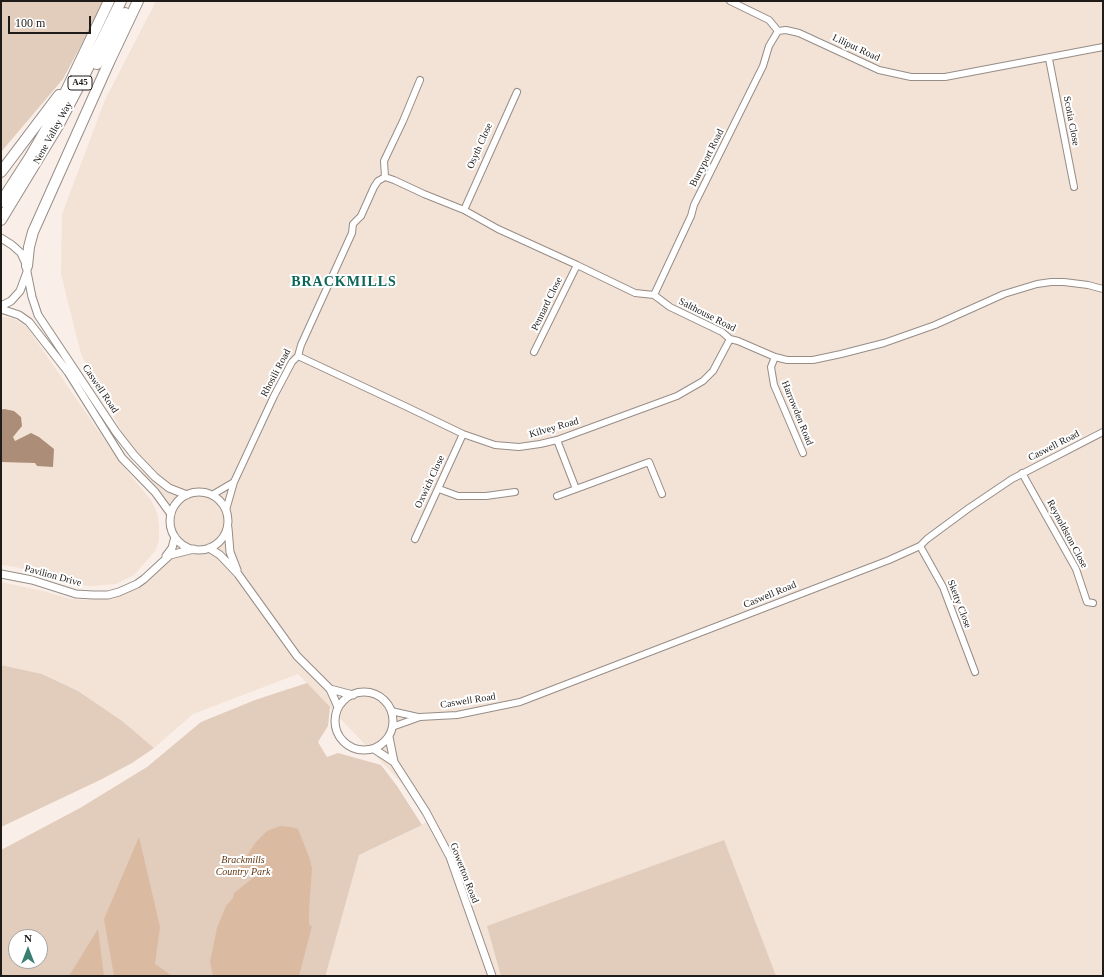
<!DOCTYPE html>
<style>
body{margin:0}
#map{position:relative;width:1104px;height:977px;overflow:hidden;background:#f9efe8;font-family:Georgia,serif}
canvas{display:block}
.frame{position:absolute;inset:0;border:2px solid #1f1b19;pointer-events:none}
.north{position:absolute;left:8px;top:929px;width:40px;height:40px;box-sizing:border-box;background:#fff;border:1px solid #a5a4a3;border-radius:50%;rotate:0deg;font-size:11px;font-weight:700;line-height:16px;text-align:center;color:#1f1b19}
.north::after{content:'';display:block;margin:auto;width:14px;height:18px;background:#3a7d71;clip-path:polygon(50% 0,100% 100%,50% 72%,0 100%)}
.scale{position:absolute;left:8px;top:16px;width:83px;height:18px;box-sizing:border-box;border:2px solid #1f1b19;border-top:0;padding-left:5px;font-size:12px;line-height:14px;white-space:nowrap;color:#1f1b19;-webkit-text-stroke:3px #fff;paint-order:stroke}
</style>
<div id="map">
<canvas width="1104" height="977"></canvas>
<div class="frame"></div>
<div class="north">N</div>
<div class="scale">100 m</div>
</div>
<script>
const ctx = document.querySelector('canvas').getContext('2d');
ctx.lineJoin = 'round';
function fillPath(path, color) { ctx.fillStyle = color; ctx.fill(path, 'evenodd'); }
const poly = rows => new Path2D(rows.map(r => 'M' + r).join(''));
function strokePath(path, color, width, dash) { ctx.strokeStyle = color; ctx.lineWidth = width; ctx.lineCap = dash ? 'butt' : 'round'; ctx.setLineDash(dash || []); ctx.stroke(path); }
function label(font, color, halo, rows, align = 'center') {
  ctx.font = font + ' Georgia,serif'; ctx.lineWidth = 4; ctx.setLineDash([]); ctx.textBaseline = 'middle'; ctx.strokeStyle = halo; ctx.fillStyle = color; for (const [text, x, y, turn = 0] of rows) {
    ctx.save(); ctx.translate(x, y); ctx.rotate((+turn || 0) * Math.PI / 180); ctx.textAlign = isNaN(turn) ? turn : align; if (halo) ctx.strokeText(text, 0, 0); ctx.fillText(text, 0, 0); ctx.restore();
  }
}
fillPath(poly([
 [156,1,1103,1,1103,976,327,976,326,974,359,855,422,825,433,816,298,674,193,714,154,748,121,721,78,691,42,674,1,665,1,582,43,591,71,599,86,600,117,597,139,586,176,555,174,532,81,354,61,274,62,214,105,100],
 [1,317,13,318,27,327,119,461,151,500,157,512,159,525,159,540,156,550,134,575,116,584,93,586,75,585,16,567,1,565]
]), '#f3e2d6');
fillPath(poly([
 [1,1,103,1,94,21,63,79,1,152],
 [1,665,42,674,78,691,122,721,154,748,132,763,100,780,1,827],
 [307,683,330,707,328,726,318,742,327,757,338,753,381,765,397,786,422,825,359,855,326,974,327,976,1,976,1,850,80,808,147,767,201,722,255,700],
 [16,937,40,937,40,961,16,961],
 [724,840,776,976,501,976,487,926]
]), '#e2ccbc');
fillPath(poly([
 [280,826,290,827,298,829,309,857,312,868,309,910,309,925,312,926,299,976,213,976,210,962,217,928,226,906,233,898,234,893,258,874,257,869,249,873,238,869,256,842,267,831],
 [139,837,160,927,155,964,172,976,114,976,104,919],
 [98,929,104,976,69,976]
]), '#dbbaa2');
fillPath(poly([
 [4,409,14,411,21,417,22,426,13,437,15,441,31,433,39,437,54,449,53,467,37,466,35,463,1,462,1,410]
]), '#ac8d77');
const minor = poly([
 [730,1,769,20,778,31,786,30,799,33,879,70,911,77,945,77,1103,47],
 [1049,59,1074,187],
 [385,177,394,180,424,194,464,210,498,229,577,265,635,293,654,295,670,307,722,332,730,339,738,341,775,357,787,360,813,360,841,354,884,343,935,325,1004,294,1037,284,1051,282,1064,282,1088,285,1103,289],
 [464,210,517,92],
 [654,295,691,216,694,205,763,66,769,46,778,31],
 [534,352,577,265],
 [298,356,407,407,463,434,495,445,519,447,540,444,557,440,677,396,703,381,713,371,730,339],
 [775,357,771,367,774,385,803,453],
 [557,440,576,489],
 [1022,473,1076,569,1087,602,1093,603],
 [439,489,458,496,486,496,515,492],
 [212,495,234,482],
 [557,496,649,462,662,494],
 [226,510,234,482,274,396,292,362,298,356,301,345,352,233,353,224,361,216,374,187,378,181,385,177,384,161,403,121,420,80],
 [415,539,463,434],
 [920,546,943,587,975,672],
 [391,711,418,717],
 [392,727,420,717,457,715,520,702,889,560,920,546,927,539,969,508,1012,479,1103,432]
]);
const tertiary = poly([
 [1,238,12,245,21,253,27,266,27,272,20,291,11,301,1,306],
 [27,272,32,297,38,315,116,432,134,455,155,477,169,488,187,495],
 [1,309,19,315,29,322,68,372,122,458,155,492,171,514],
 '170 521a29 29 0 1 1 58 0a29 29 0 1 1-58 0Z',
 [228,528,230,552,237,570],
 [209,548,220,555,238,574,297,656,330,689,338,707],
 [166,556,172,548,175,537],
 [1,574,32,580,76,594,93,595,108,595,119,592,137,584,144,579,170,555,194,549],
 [330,689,353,695],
 '335 721a29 29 0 1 1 58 0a29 29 0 1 1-58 0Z',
 [389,737,394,762,426,812,450,857,492,976],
 [374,749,394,762]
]);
const trunk = poly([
 [97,64,125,13],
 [1,172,59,95],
 [1,202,30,157,56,112,109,1],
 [1,220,58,126,79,86,121,1],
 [27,266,29,247,33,232,110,60,138,1]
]);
strokePath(minor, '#968d87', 8);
strokePath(tertiary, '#968d87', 9);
strokePath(trunk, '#968d87', 12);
strokePath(minor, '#fff', 6);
strokePath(tertiary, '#fff', 7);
strokePath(trunk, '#fff', 10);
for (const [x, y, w] of [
 [80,83,24]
]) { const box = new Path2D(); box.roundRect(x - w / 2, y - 7, w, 14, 3); ctx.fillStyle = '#fff'; ctx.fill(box); strokePath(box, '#1f1b19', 1); }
label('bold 9px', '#1f1b19', null, [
 ["A45",80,83]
]);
label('10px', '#1f1b19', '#fff', [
 ["Liliput Road",856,48,25],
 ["Scotia Close",1071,121,79],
 ["Nene Valley Way",53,133,-61],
 ["Osyth Close",480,146,-66],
 ["Burryport Road",707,158,-63],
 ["Pennard Close",547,304,-64],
 ["Salthouse Road",707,315,27],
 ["Rhosili Road",276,373,-62],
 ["Caswell Road",100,389,56],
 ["Harrowden Road",797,413,68],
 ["Kilvey Road",554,428,-16],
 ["Caswell Road",1054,446,-27],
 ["Oxwich Close",430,482,-65],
 ["Reynoldston Close",1067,534,62],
 ["Pavilion Drive",53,576,15],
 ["Caswell Road",770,595,-22],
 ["Sketty Close",959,604,69],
 ["Caswell Road",468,701,-9],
 ["Gowerton Road",464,873,69]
]);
label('italic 10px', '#623611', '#fff', [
 ["Brackmills",243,860],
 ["Country Park",243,872]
]);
ctx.letterSpacing = '1px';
label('bold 14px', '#0c6658', '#fff', [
 ["BRACKMILLS",344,282]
]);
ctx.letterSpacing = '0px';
</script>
